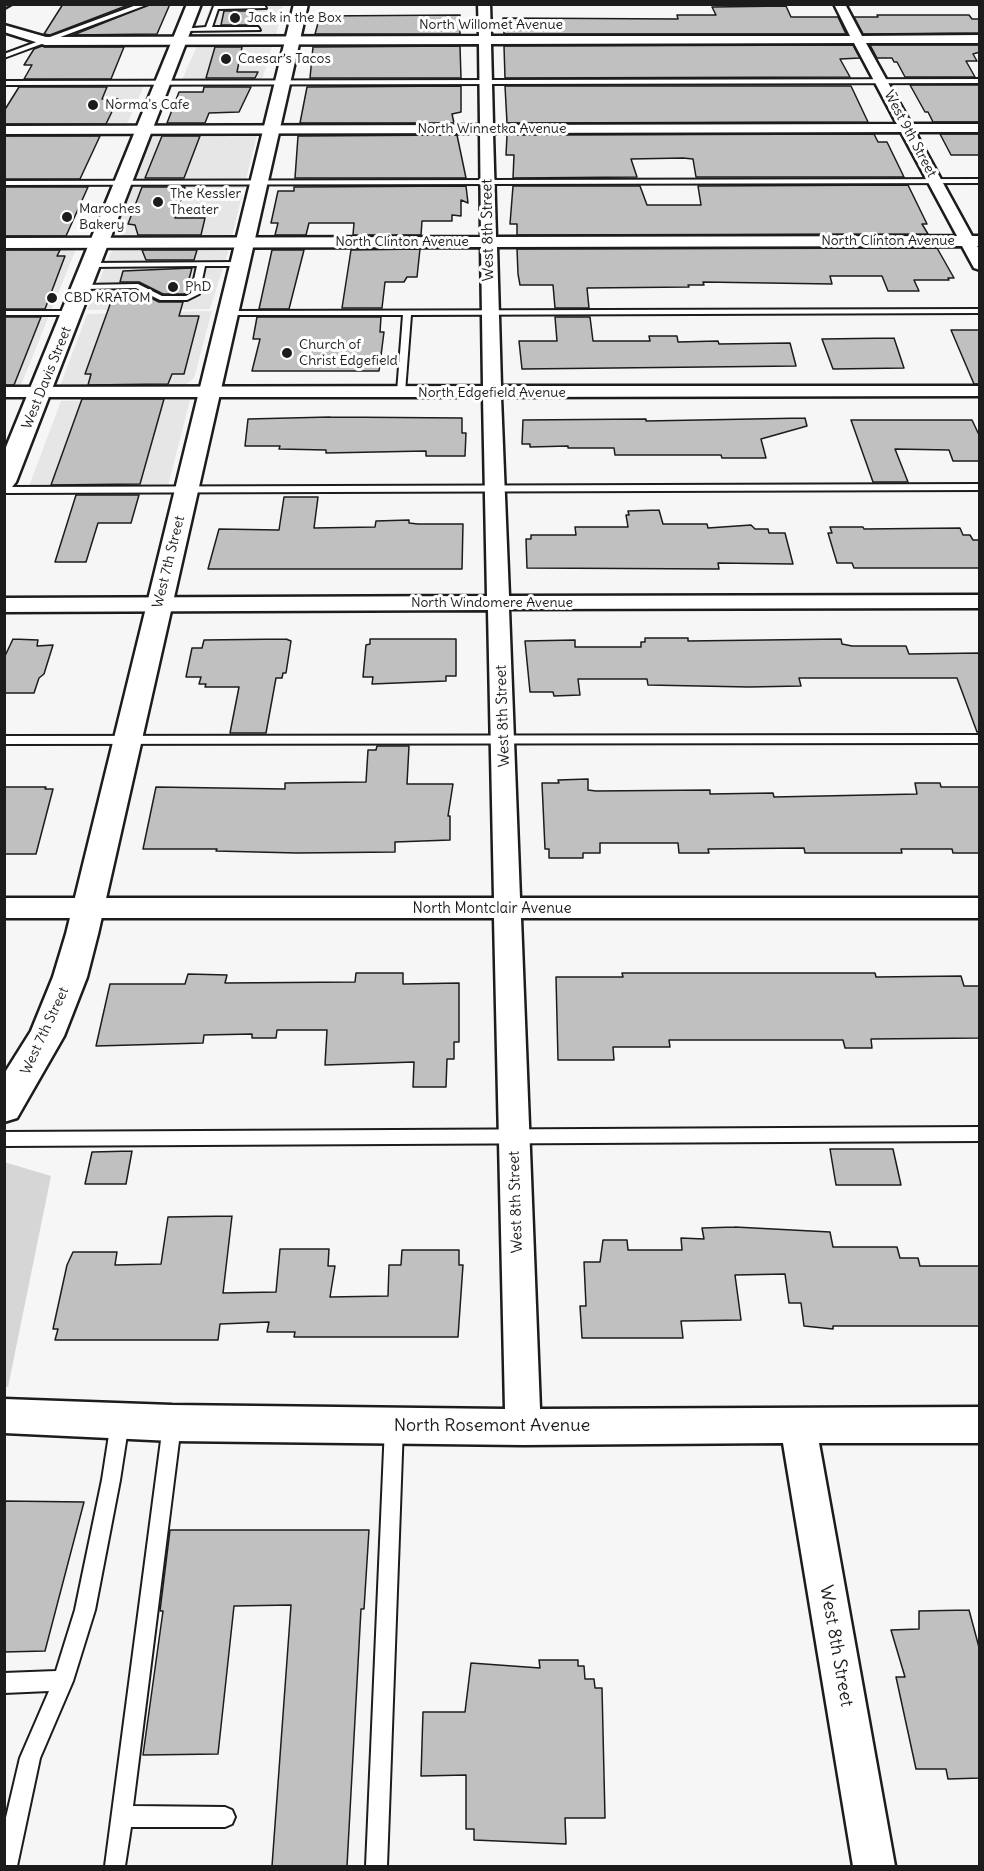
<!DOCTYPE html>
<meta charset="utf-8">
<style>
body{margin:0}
#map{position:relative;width:984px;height:1871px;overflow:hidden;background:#f6f6f6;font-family:Delius,sans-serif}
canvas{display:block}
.frame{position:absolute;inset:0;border:6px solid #1c1c1c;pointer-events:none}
</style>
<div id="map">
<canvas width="984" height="1871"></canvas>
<div class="frame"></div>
</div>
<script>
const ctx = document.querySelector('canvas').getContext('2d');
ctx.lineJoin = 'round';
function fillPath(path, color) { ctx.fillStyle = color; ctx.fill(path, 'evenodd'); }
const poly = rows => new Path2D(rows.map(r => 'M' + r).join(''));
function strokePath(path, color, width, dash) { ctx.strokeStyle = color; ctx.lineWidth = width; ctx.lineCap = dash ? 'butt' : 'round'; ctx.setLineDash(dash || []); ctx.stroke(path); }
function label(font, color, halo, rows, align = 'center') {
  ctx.font = font + ' Delius,sans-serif'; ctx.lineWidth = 6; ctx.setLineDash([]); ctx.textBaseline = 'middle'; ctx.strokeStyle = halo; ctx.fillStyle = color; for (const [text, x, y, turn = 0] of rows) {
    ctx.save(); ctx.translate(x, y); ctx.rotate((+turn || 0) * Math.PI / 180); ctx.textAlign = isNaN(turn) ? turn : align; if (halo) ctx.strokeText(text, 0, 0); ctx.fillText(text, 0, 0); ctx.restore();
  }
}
fillPath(poly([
 [211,5,283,5,276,35,200,35],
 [197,46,272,46,261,84,180,84],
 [81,83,145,83,128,122,123,125,61,125],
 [257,135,232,236,114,238,152,136],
 [76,249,21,385,5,387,4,250],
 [229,249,210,309,87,310,112,250],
 [212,311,194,378,184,386,60,386,87,314],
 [190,400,168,486,29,486,61,401]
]), '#e6e6e6');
fillPath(poly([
 [4,1162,51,1176,8,1387,4,1386]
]), '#d6d6d6');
const building = poly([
 [63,4,131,4,50,35,44,34,63,4],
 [151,4,170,4,157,34,73,35,151,4],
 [786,6,791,17,838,17,846,34,504,34,503,18,678,19,677,15,716,15,712,7,786,6],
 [224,11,253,11,249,25,221,25,224,11],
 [460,15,460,34,315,34,320,16,460,15],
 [877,15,969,15,972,19,980,19,980,33,863,34,854,17,878,17,877,15],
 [853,45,860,58,840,59,850,77,505,78,504,46,853,45],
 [870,45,980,45,980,52,973,54,977,61,966,61,975,77,905,77,897,62,894,62,892,58,877,58,870,45],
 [42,46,45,47,124,47,111,79,24,79,32,65,24,65,34,49,42,46],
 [460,46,461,78,310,78,313,47,460,46],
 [215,47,242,47,237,72,258,72,255,78,206,78,215,47],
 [910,85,980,85,980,122,933,122,928,112,925,112,910,85],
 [461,86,461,112,452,114,454,123,300,123,307,87,461,86],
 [505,86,851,86,868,122,507,123,505,86],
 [19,87,107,87,102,99,118,99,106,124,4,124,4,111,19,87],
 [204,87,251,87,239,112,209,113,205,123,167,123,179,92,203,92,204,87],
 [874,134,878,142,887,142,904,177,696,177,693,159,683,158,631,159,637,177,513,178,514,155,506,155,507,135,874,134],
 [940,134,980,134,980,155,951,155,940,134],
 [457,135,466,178,295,178,298,136,457,135],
 [4,136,100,136,80,179,4,179,4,136],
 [162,136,200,136,184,178,145,178,162,136],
 [908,185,927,224,922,224,928,234,517,235,517,224,510,224,513,186,640,186,647,205,701,205,698,186,908,185],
 [466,186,468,203,461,200,461,216,452,215,452,221,422,221,421,235,353,235,354,223,309,223,306,235,275,235,278,223,271,223,278,191,294,191,294,187,466,186],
 [4,187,88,187,66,236,4,236,4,187],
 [142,187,185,187,175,218,205,218,201,235,138,235,135,225,128,224,142,187],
 [937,248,954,278,948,278,949,280,914,280,919,291,888,291,882,276,830,276,832,284,703,282,704,285,688,285,689,287,587,288,589,308,555,308,553,285,520,285,518,274,517,249,937,248],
 [420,249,417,277,407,277,404,282,385,282,382,308,342,308,351,250,420,249],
 [4,250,60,250,57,256,65,256,45,309,4,309,4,250],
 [142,250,197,250,194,260,146,260,142,250],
 [272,250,304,250,289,309,259,309,272,250],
 [192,268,185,294,163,294,139,282,120,282,123,271,192,268],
 [135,290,159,302,183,302,179,316,199,316,184,374,172,374,168,384,88,385,91,374,85,374,112,299,115,299,117,291,135,290],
 [4,317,41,317,14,385,4,385,4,317],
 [257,317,381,317,380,332,384,332,379,371,252,371,260,339,253,339,257,317],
 [555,317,590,317,593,341,650,341,649,336,677,336,678,342,718,341,719,344,790,343,796,366,522,369,519,341,557,341,555,317],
 [951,330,980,330,980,384,974,384,951,330],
 [894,338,904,368,833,369,822,339,894,338],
 [82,399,164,399,140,484,51,485,82,399],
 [330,417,462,418,462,433,466,433,465,456,426,456,426,451,326,453,326,450,279,449,280,446,245,446,248,419,330,417],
 [805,418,807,426,761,439,766,458,722,458,721,455,615,455,614,448,568,448,568,446,530,447,530,444,522,444,523,420,646,419,646,421,805,418],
 [851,420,972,420,980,437,980,461,953,461,949,450,895,449,908,482,873,482,851,420],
 [76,495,139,495,131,523,98,523,86,562,55,562,76,495],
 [284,497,318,497,314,528,375,527,376,521,409,520,409,523,418,524,463,524,462,569,208,569,219,529,279,530,284,497],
 [659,510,663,524,707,524,708,528,751,525,755,529,768,529,769,533,785,533,793,564,718,563,719,569,527,568,526,539,531,539,531,535,576,535,575,527,628,527,626,515,629,515,628,511,659,510],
 [830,527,863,527,864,529,960,528,963,535,970,535,973,540,980,540,980,568,854,568,852,563,837,563,828,533,832,533,830,527],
 [645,638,688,638,688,641,841,639,842,644,852,646,906,646,909,654,980,653,980,731,977,732,957,678,799,678,801,686,749,687,648,685,647,679,578,679,580,695,554,696,553,692,530,692,525,641,575,640,575,647,641,647,641,642,645,642,645,638],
 [13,639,38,640,37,646,53,645,44,674,39,678,34,693,4,693,4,658,13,639],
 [286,639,291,641,286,673,283,673,282,678,276,678,266,733,230,733,239,687,205,687,206,684,199,684,201,677,186,677,192,648,202,648,204,640,286,639],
 [370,639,456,639,456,676,446,676,446,681,372,684,373,677,363,677,366,645,370,644,370,639],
 [377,746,409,746,407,784,453,784,448,816,450,816,450,840,395,842,395,852,297,853,216,851,217,849,143,849,156,787,285,789,285,783,366,782,368,750,376,750,377,746],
 [588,779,588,790,596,791,710,790,710,794,773,793,774,797,917,794,915,783,940,783,941,787,980,787,980,853,953,853,952,849,901,849,902,853,805,853,804,848,708,849,709,853,679,853,678,843,600,843,600,853,583,853,583,858,549,858,549,849,545,849,542,783,559,783,558,780,588,779],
 [4,787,46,787,45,789,53,789,36,854,4,854,4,787],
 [356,973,403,973,403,984,459,983,459,1042,454,1042,454,1059,447,1059,446,1087,413,1087,414,1062,325,1065,327,1030,277,1030,276,1038,252,1038,252,1034,204,1035,203,1043,96,1046,110,984,185,984,188,974,227,975,225,983,355,982,356,973],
 [622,973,875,973,876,977,961,976,964,986,980,986,980,1038,871,1039,872,1048,845,1048,843,1040,669,1040,670,1047,613,1047,614,1060,558,1060,556,977,623,977,622,973],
 [830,1149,893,1149,901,1185,836,1185,830,1149],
 [132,1151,126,1184,85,1184,92,1152,132,1151],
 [232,1216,223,1293,276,1292,280,1249,329,1249,328,1266,335,1266,330,1297,388,1296,389,1265,401,1265,402,1250,459,1250,459,1265,463,1265,458,1337,294,1337,295,1332,267,1332,269,1322,220,1324,218,1340,55,1340,58,1329,53,1329,67,1265,73,1252,117,1252,115,1265,161,1264,168,1217,232,1216],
 [735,1227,830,1232,833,1247,897,1247,900,1258,918,1258,920,1266,980,1266,980,1326,833,1326,833,1329,804,1326,801,1303,789,1303,785,1274,735,1275,741,1320,681,1321,683,1338,582,1338,580,1306,586,1306,584,1262,600,1262,603,1240,627,1240,628,1250,682,1250,681,1238,704,1239,702,1228,735,1227],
 [4,1501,84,1502,45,1651,4,1652,4,1501],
 [170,1530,369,1530,364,1609,361,1609,347,1866,272,1866,291,1605,234,1606,218,1754,143,1755,163,1611,160,1611,170,1530],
 [969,1610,980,1651,980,1778,948,1779,946,1769,916,1769,896,1677,905,1677,891,1630,919,1629,919,1611,969,1610],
 [539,1660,578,1660,578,1666,584,1666,585,1679,594,1679,595,1688,602,1688,605,1818,565,1818,566,1844,474,1840,474,1829,466,1829,466,1775,421,1776,423,1712,465,1712,471,1663,540,1668,539,1660]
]);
fillPath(building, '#c0c0c0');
strokePath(building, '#1c1c1c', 1.5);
const service = poly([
 [139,4,149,4,4,58,4,54,139,4],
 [264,5,266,8,218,9,212,27,258,27,260,30,184,31,181,29,206,27,214,6,264,5],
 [980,79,980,83,4,85,4,81,980,79],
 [980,179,980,183,4,185,4,181,980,179],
 [240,262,244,264,243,266,205,266,199,294,187,300,160,300,136,288,82,289,78,287,82,285,138,284,162,296,186,296,191,293,197,266,91,267,87,265,91,263,240,262],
 [980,309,980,313,411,315,405,392,401,395,397,392,403,315,229,315,225,313,229,311,980,309],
 [4,311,72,311,76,313,72,315,4,315,4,311],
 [980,484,980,490,4,493,4,487,980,484],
 [980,735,980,743,4,744,4,736,980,735],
 [980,1127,980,1141,4,1146,4,1132,980,1127],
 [120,1413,126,1416,129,1422,120,1480,95,1610,73,1681,40,1758,17,1866,4,1866,4,1826,20,1758,49,1691,4,1693,4,1673,56,1671,75,1610,102,1480,111,1422,114,1416,120,1413],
 [172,1416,178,1419,181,1425,133,1806,225,1807,232,1810,235,1817,232,1824,225,1827,131,1827,125,1866,105,1866,163,1425,166,1419,172,1416],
 [394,1417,400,1420,403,1426,387,1866,366,1866,385,1426,388,1420,394,1417]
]);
const minor = poly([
 [4,4,11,4,4,8,4,4],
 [478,4,490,4,491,36,850,36,834,4,845,4,862,36,980,35,980,43,866,43,911,124,980,124,980,132,915,132,972,236,980,236,980,246,977,246,980,250,980,270,974,268,962,246,497,247,501,386,980,386,980,396,501,397,509,596,980,595,980,608,509,609,520,898,980,898,980,918,521,918,540,1409,980,1407,980,1443,819,1443,895,1866,853,1866,783,1443,523,1445,172,1441,4,1433,4,1399,172,1405,505,1409,494,918,4,918,4,898,494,898,488,610,4,612,4,598,487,596,483,397,4,397,4,387,483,386,481,247,4,248,4,238,481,237,480,133,4,134,4,126,480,125,479,44,45,45,4,32,4,25,46,37,479,36,478,4],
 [854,43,897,124,493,125,491,44,854,43],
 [901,132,957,236,496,237,493,133,901,132]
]);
const tertiary = poly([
 [294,4,308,4,98,934,87,977,64,1036,17,1118,4,1122,4,1074,31,1031,53,977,66,934,294,4]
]);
const secondary = poly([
 [187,4,201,4,16,482,12,487,4,489,4,452,187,4]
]);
strokePath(service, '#1c1c1c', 4);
strokePath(minor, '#1c1c1c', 5);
strokePath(tertiary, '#1c1c1c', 5);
strokePath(secondary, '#1c1c1c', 5);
fillPath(service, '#fff');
fillPath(minor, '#fff');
fillPath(tertiary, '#fff');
fillPath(secondary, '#fff');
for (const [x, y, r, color] of [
 [235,18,6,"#1c1c1c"],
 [226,59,6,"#1c1c1c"],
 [93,105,6,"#1c1c1c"],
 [158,202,6,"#1c1c1c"],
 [67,217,6,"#1c1c1c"],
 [173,287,6,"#1c1c1c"],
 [52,298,6,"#1c1c1c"],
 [287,353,6,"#1c1c1c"]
]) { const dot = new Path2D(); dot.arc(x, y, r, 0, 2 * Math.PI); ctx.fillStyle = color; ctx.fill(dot); strokePath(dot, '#fff', 2); }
label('14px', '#1c1c1c', '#fff', [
 ["Jack in the Box",247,18],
 ["Caesar’s Tacos",238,59],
 ["Norma's Cafe",105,105],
 ["The Kessler",170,194],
 ["Theater",170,210],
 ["Maroches",79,209],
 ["Bakery",79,225],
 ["PhD",185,287],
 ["CBD KRATOM",64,298],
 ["Church of",299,345],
 ["Christ Edgefield",299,361]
], 'left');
label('14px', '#1c1c1c', '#fff', [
 ["North Willomet Avenue",491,25],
 ["North Winnetka Avenue",492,129],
 ["West 9th Street",910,134,62],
 ["North Clinton Avenue",888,241],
 ["North Clinton Avenue",402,242],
 ["West Davis Street",47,378,-68],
 ["North Edgefield Avenue",492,393],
 ["West 7th Street",169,562,-76],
 ["North Windomere Avenue",492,603],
 ["West 7th Street",45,1031,-65]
]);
label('15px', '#1c1c1c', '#fff', [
 ["West 8th Street",488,230,-91],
 ["West 8th Street",503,716,-92],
 ["North Montclair Avenue",492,909],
 ["West 8th Street",516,1202,-92]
]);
label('18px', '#1c1c1c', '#fff', [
 ["North Rosemont Avenue",492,1426],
 ["West 8th Street",836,1646,80]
]);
</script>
